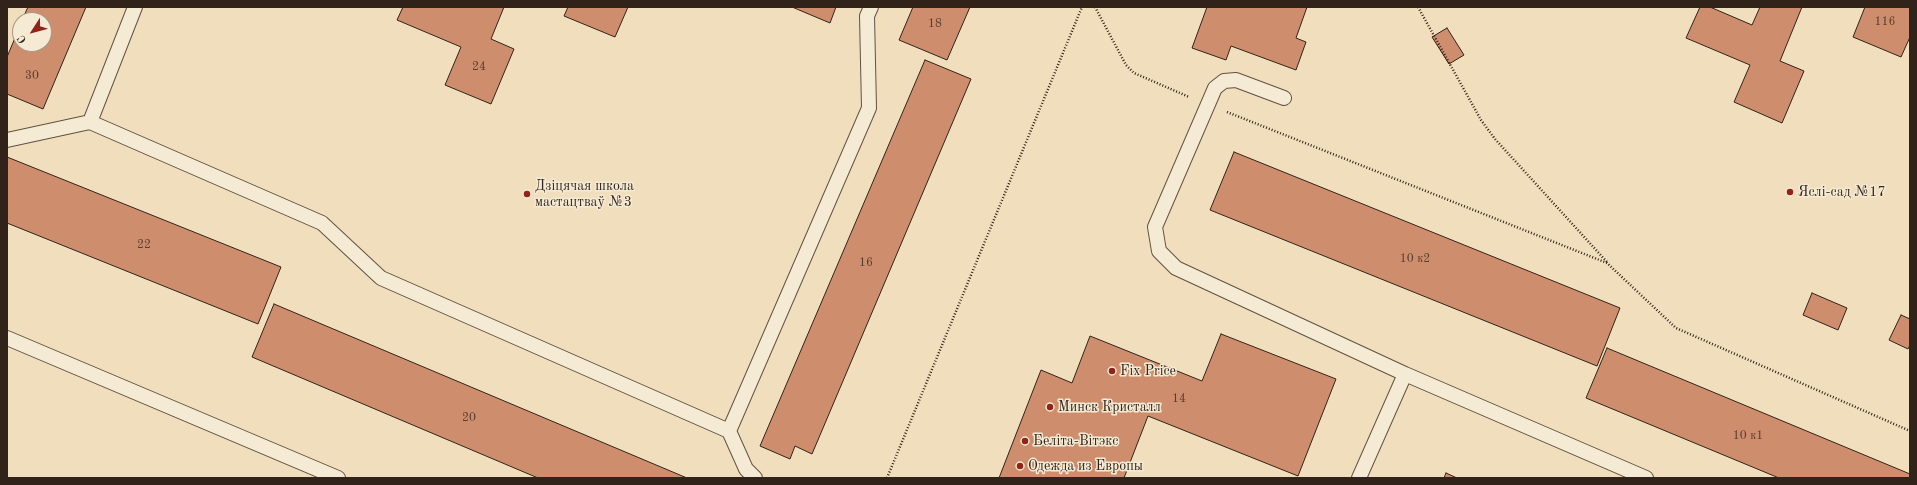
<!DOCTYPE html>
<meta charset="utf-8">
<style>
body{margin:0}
#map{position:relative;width:1917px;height:485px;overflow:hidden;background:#f0debc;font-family:"Old Standard TT",serif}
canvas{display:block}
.frame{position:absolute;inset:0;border:8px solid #31231a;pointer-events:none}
.north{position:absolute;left:12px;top:12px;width:40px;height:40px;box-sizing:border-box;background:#f5ead3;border:1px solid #a79a89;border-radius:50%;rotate:234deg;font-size:11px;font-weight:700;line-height:16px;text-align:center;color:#31231a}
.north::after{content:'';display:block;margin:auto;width:14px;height:18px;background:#8f2418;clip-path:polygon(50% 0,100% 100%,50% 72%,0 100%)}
</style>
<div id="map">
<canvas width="1917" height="485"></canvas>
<div class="frame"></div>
<div class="north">С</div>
</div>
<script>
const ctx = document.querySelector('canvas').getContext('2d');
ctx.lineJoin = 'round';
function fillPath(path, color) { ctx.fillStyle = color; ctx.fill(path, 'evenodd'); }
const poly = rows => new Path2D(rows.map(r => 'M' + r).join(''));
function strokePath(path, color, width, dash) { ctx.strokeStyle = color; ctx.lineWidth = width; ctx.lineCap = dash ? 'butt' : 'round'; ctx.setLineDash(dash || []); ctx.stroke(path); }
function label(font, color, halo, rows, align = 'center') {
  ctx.font = font + ' "Old Standard TT",serif'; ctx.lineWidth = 3; ctx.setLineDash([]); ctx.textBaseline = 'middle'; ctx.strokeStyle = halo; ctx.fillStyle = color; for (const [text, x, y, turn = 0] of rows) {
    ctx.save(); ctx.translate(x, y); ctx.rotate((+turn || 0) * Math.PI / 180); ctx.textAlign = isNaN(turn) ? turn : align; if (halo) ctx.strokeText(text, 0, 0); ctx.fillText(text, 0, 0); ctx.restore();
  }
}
const building = poly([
 [28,7,86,7,43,109,7,94,7,57,20,26,20,44,44,44,44,20,22,20,28,7],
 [403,7,504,7,491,39,514,49,491,104,445,85,461,47,397,20,403,7],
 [568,7,628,7,615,37,564,16,568,7],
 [792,7,836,7,830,23,792,7],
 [913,7,970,7,947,60,899,40,913,7],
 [1207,7,1307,7,1296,38,1306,42,1296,70,1231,46,1226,60,1192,48,1207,7],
 [1700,7,1710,7,1752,25,1760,7,1802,7,1780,61,1804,71,1782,123,1734,102,1750,65,1686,38,1700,7],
 [1865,7,1910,7,1910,37,1901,57,1853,37,1865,7],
 [1447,28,1464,55,1449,64,1432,37,1447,28],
 [925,60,971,79,812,454,795,446,790,459,760,446,925,60],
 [1234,152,1620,308,1597,366,1210,210,1234,152],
 [7,157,281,267,258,324,7,223,7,157],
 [1812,293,1847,308,1838,330,1803,315,1812,293],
 [274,304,687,478,538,478,252,357,274,304],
 [1901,315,1910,319,1910,345,1908,349,1889,340,1901,315],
 [1221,334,1336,379,1298,476,1148,416,1124,478,999,478,1041,370,1072,383,1090,336,1202,381,1221,334],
 [1607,348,1910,474,1910,478,1779,478,1586,398,1607,348],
 [1446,473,1457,478,1444,478,1446,473]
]);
fillPath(building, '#ce8d6d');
strokePath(building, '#31231a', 1);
const service = poly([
 [1284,98,1236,80,1224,81,1215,88,1155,227,1159,251,1176,268,1405,374],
 [90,122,135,7],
 [7,140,90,122,322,223,381,278,729,431],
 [7,338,338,478],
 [755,478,746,469,729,431,869,108,867,16,871,7],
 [1359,478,1405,374,1646,478]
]);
strokePath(service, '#615242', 16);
strokePath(poly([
 [1095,7,1126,65,1134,73,1189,97],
 [1418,7,1481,120,1495,139,1607,262],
 [1227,112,1607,263,1676,328,1910,431],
 [887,478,1082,7]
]), '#31231a', 2.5, [1, 2]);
strokePath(service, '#f5ead3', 14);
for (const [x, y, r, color] of [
 [1790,192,4,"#8f2418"],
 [527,194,4,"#8f2418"],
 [1112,371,4,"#8f2418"],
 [1050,407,4,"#8f2418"],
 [1025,441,4,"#8f2418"],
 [1020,466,4,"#8f2418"]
]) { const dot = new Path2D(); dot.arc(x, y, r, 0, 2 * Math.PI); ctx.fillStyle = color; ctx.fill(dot); strokePath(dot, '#f5ead3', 1.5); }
label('12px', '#583e2f', null, [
 ["116",1885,22],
 ["18",935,24],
 ["24",479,67],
 ["30",32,76],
 ["22",144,245],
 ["10 к2",1415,259],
 ["16",866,263],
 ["14",1179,399],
 ["20",469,418],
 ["10 к1",1748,436]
]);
label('14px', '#31231a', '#f5ead3', [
 ["Дзіцячая школа",535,186],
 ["мастацтваў №3",535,202],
 ["Яслі-сад №17",1798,192],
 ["Fix Price",1120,371],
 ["Минск Кристалл",1058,407],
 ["Беліта-Вітэкс",1033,441],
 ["Одежда из Европы",1028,466]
], 'left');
</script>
